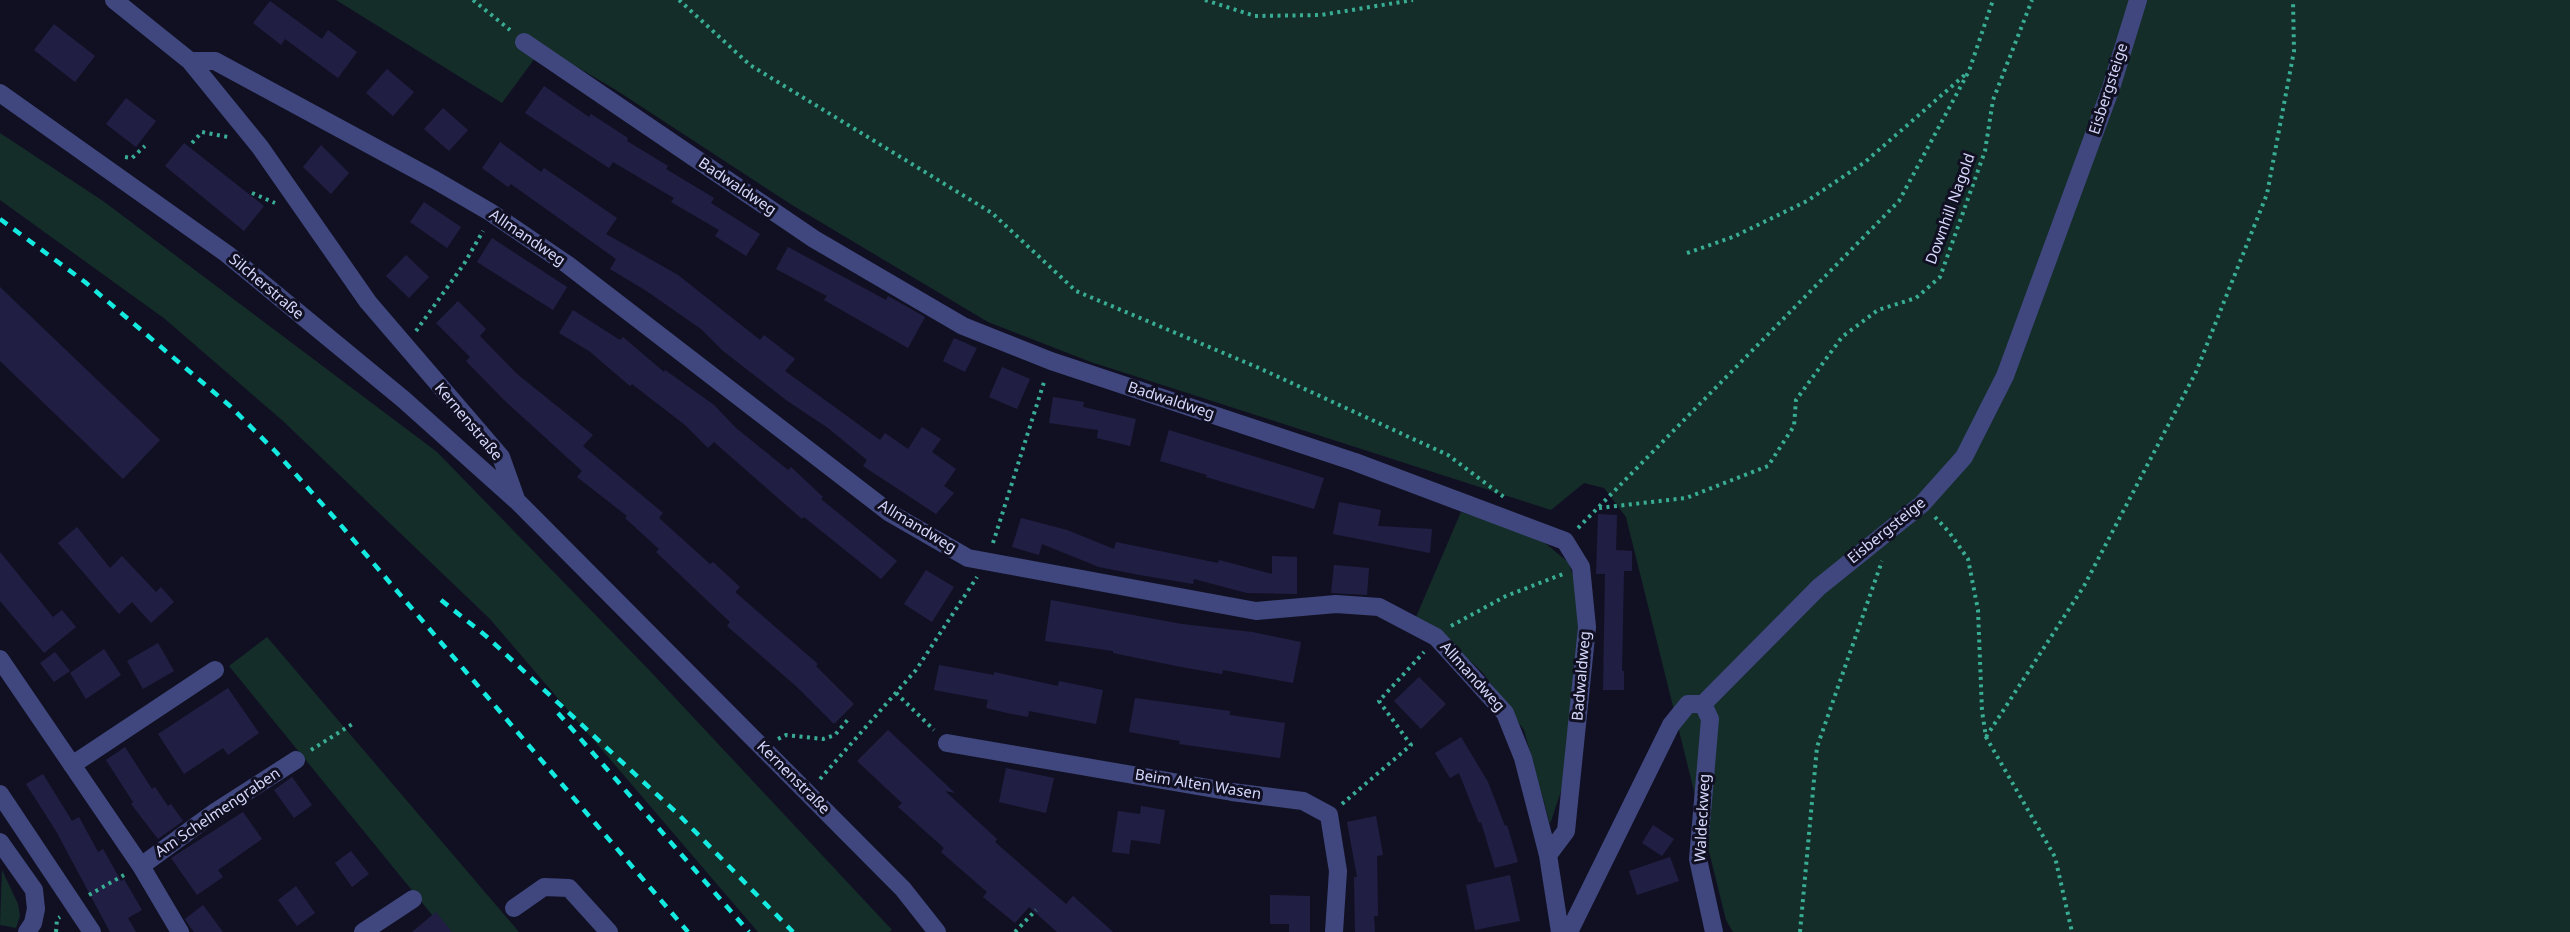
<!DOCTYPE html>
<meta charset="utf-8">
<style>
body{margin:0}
canvas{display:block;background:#111023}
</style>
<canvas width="2570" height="932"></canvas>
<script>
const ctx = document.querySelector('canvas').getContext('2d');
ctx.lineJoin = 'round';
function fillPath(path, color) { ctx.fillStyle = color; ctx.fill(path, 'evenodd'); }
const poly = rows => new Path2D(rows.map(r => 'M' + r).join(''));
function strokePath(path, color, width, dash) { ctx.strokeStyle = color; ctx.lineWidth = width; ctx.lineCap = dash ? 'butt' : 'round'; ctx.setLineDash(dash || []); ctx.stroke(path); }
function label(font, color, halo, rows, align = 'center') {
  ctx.font = font + ' "Noto Sans",sans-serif'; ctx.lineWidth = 6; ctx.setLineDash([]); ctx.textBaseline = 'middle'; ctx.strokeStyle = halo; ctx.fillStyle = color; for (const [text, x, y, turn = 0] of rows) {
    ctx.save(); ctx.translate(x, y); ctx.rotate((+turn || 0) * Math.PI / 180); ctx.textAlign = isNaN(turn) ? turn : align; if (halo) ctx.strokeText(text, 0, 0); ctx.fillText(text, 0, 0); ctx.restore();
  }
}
fillPath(poly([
 [336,0,2570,0,2570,932,1733,932,1726,920,1626,517,1604,488,1584,483,1551,510,1091,362,988,322,792,205,616,90,543,47,502,103],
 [0,133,103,201,437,452,650,671,892,930,889,932,758,932,490,619,283,421,165,319,0,200],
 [1461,512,1511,528,1545,543,1568,562,1580,593,1573,701,1562,788,1550,824,1524,730,1483,673,1435,628,1416,617],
 [267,637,519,932,446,932,229,666],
 [2,870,18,904,20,916,16,928,0,925]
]), '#142d28');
fillPath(poly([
 [270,1,322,39,328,30,357,52,338,78,285,39,281,45,253,23],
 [54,24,95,56,75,82,34,50],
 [387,69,414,92,393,116,366,93],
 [544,86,589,117,591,114,628,138,627,141,668,166,666,169,714,198,711,203,760,234,746,256,715,236,719,230,671,202,674,198,613,162,609,168,525,113],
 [126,98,156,121,136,147,106,124],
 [443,108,468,130,449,151,424,129],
 [500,142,541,172,544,168,617,218,606,234,678,275,760,340,764,335,795,359,785,371,880,440,885,433,908,449,922,427,941,439,932,452,956,469,944,486,954,493,936,514,863,466,867,460,828,428,786,400,722,350,701,329,645,290,610,269,616,259,511,184,508,187,482,168],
 [184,143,264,206,244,231,165,166],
 [321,145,349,173,331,194,303,167],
 [424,202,461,227,447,248,410,222],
 [492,238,567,287,553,310,477,262],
 [788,247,886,300,888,296,925,317,908,348,824,300,827,296,776,269],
 [406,255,429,277,409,298,386,276],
 [0,287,160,440,123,479,0,361],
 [458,301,486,329,480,336,517,374,593,435,583,446,663,513,659,518,710,564,713,562,740,587,735,592,818,664,816,666,854,704,834,724,797,687,727,626,730,622,656,552,659,549,625,518,627,516,577,477,582,471,504,400,466,361,470,357,436,323],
 [573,310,620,340,623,337,664,372,665,370,714,405,736,428,788,470,791,467,823,497,821,499,897,561,881,579,804,517,802,519,714,442,708,448,685,425,632,384,630,386,589,351,559,333],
 [954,338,977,348,965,372,943,361],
 [1002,367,1030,379,1017,409,989,397],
 [1053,397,1084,402,1083,407,1136,419,1130,446,1097,438,1098,430,1049,423],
 [1169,430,1324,478,1314,509,1206,477,1207,475,1160,461],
 [1339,502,1381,510,1378,526,1432,529,1430,553,1333,534],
 [1598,514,1617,515,1616,550,1632,551,1632,571,1624,571,1622,671,1624,671,1624,690,1603,690,1605,574,1596,574],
 [1021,518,1067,530,1114,549,1116,542,1218,563,1219,560,1272,574,1272,556,1297,557,1297,594,1247,593,1194,579,1193,584,1140,575,1099,567,1042,544,1039,555,1012,547],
 [77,527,110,568,122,556,156,592,161,587,174,602,151,623,132,602,119,614,58,543],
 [0,552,53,617,62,610,76,627,44,653,0,601],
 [1334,565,1369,568,1367,595,1331,593],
 [926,570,954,587,932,622,904,604],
 [1051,600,1182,624,1252,632,1301,642,1293,683,1223,670,1222,674,1181,667,1113,653,1113,651,1045,641],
 [158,643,174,671,143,689,127,661],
 [104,649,121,675,86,699,70,673],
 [55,652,70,671,54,682,40,663],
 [939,665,994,675,994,672,1058,686,1059,681,1103,690,1096,724,1029,711,1028,717,1007,713,986,708,988,700,934,690],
 [1419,677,1446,704,1421,729,1394,701],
 [228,688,259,733,228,755,223,748,184,774,158,734],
 [1135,698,1230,711,1230,715,1285,723,1280,758,1179,744,1180,741,1129,732],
 [888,730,955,793,945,791,997,839,995,842,1066,904,1073,896,1113,932,1057,932,1029,907,1015,923,983,897,987,892,941,852,944,848,898,807,902,803,857,761],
 [1461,737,1488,782,1505,826,1507,825,1518,862,1495,868,1481,822,1479,823,1459,773,1450,778,1435,753],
 [125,747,152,789,155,787,168,806,171,804,183,821,158,839,131,804,133,802,106,760],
 [1006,768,1054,778,1046,813,999,802],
 [43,774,72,821,79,817,98,852,103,849,121,881,124,879,142,910,128,918,136,932,110,932,56,831,26,784],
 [292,777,312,805,294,818,274,790],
 [1141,806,1165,810,1160,844,1131,840,1129,854,1112,852,1118,811,1140,814],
 [243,812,262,839,218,870,223,877,197,895,171,858],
 [1376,816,1383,855,1377,856,1378,916,1374,916,1375,932,1355,932,1354,877,1357,877,1347,822],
 [1653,825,1674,839,1662,856,1642,843],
 [351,851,369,874,352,887,335,863],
 [1670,857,1679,881,1637,895,1629,871],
 [1510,875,1520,921,1475,930,1466,885],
 [296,886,315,913,297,926,278,900],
 [1270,895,1310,896,1310,932,1289,932,1289,924,1270,924],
 [203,905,223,932,194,932,188,924,185,919],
 [436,912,452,932,412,932]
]), '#201e43');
strokePath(poly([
 [473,0,510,30],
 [679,0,750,65,992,213,1076,291,1259,368,1448,455,1504,497],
 [1205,0,1255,16,1321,15,1413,0],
 [192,143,202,132,228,137],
 [125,157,132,158,145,146],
 [252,193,275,203],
 [1687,253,1733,237,1807,201,1865,162,1967,73],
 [416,331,464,264,483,231],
 [1599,508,1686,498,1768,466,1794,426,1796,400,1842,337,1878,310,1916,298,1940,277,1985,151,1993,100,2032,0],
 [1935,517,1949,532,1968,559,1978,610,1982,711,1986,737,2055,857,2072,932],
 [1578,528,1899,201,1969,71,1993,0],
 [993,543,1045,379],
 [1451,626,1506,596,1563,574],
 [896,693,934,730],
 [1986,737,2084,586,2196,372,2267,194,2294,51,2293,0],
 [778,739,786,735,823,739,835,735,850,717],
 [311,750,354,723],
 [820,779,916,670,977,577],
 [1342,804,1411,745,1379,701,1424,652],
 [89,895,124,875],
 [56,932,57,919,60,917],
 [1015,932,1036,910],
 [1800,932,1817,747,1882,561]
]), '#39ad94', 4, [3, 4.5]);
strokePath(poly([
 [114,0,190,61,260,147,368,302,501,457,516,499],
 [524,42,814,239,963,326,1051,361,1355,462,1565,541,1581,567,1587,627,1566,831,1548,855],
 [190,61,215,61,435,180,490,212,568,265,890,513,968,558,1256,611,1336,604,1379,607,1436,637,1505,713,1523,758,1548,855,1560,932],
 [0,93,227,254,403,399,517,501,903,889,937,932],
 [0,659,141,866,180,932],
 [1703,704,1710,719,1698,859,1714,932],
 [947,743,1232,792,1303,801,1329,815,1338,871,1334,932],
 [72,765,215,670],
 [0,794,92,932],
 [0,842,34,890,36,909,33,923,27,932],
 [141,866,215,812,296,760],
 [514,908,544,887,569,888,609,932],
 [363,932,413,899],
 [1569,932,1671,725,1688,704,1703,704,1819,587,1922,504,1964,457,2005,376,2111,88,2138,0]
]), '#3f477e', 18);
strokePath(poly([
 [0,219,85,282,230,406,276,452,339,523,688,932],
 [441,600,486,636,678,814,793,932],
 [558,713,749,932]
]), '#14eadf', 4.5, [9, 8]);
label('15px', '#d6d8fc', '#111023', [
 ["Eisbergsteige",2109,89,-72],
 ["Badwaldweg",737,187,34],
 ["Downhill Nagold",1951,209,-70],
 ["Allmandweg",527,238,34],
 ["Silcherstraße",266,287,40],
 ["Badwaldweg",1171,401,18],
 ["Kernenstraße",468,422,50],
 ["Allmandweg",917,527,31],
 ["Eisbergsteige",1887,531,-39],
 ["Badwaldweg",1582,676,-85],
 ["Allmandweg",1472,677,48],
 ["Kernenstraße",793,778,45],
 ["Beim Alten Wasen",1198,785,9],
 ["Am Schelmengraben",218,813,-34],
 ["Waldeckweg",1703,818,-87]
]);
</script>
